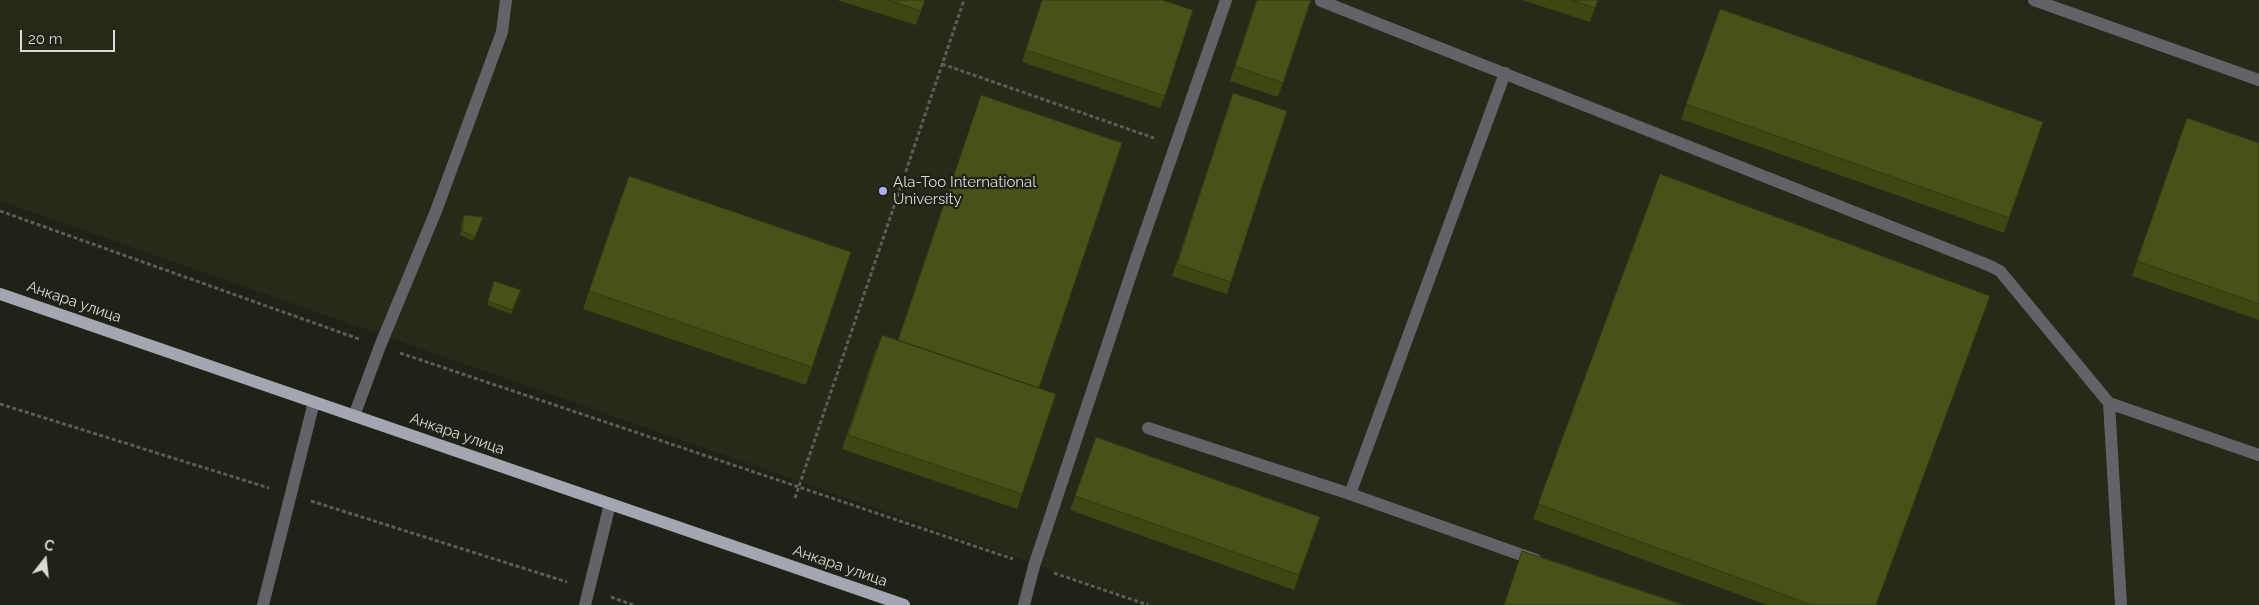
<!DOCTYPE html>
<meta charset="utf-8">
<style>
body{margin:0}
#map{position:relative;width:2259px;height:605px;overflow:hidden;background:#1f2217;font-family:Raleway,sans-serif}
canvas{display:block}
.north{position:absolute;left:20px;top:535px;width:50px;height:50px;-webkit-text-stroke:4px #1f2217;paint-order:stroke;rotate:16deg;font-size:14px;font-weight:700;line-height:20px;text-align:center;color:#d9dbd4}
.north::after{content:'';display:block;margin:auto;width:18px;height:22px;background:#d9dbd4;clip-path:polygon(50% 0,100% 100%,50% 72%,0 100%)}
.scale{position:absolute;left:20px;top:30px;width:95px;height:22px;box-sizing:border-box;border:2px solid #d9dbd4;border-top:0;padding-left:6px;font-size:15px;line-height:18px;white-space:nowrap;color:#d9dbd4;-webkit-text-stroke:4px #1f2217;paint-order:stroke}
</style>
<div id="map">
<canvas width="2259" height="605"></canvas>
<div class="north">С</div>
<div class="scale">20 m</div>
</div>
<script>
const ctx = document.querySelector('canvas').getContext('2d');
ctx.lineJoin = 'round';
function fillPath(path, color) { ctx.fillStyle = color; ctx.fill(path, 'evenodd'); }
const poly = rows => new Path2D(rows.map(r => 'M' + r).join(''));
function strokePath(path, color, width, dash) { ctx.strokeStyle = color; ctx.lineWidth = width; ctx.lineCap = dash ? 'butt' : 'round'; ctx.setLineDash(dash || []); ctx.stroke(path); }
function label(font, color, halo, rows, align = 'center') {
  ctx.font = font + ' Raleway,sans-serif'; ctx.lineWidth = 4.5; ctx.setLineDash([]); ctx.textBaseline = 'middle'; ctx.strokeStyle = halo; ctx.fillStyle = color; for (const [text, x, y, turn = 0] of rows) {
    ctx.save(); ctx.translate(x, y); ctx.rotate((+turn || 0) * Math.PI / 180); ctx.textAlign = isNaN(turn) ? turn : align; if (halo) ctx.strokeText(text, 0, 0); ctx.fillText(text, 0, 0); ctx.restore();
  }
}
fillPath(poly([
 [0,0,2259,0,2259,605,1151,605,0,201]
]), '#262a19');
strokePath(poly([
 [942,64,1154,138],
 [0,211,359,339],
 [400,353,1013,559],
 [0,404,269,488],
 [795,498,964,0],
 [311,501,567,582],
 [1054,573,1148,605],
 [611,597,633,605]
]), '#5b5e54', 3, [4, 2.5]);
strokePath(poly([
 [2034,0,2259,80],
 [1321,1,1988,265,2000,271,2109,403,2121,605],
 [2109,403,2259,455],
 [354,416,380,346,436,211,502,32,506,0],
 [1148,428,1350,494,1536,560],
 [1350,494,1505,73],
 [263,605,314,402],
 [585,605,610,504],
 [1024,605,1034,566,1136,259,1226,0]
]), '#626369', 12);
strokePath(poly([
 [0,294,904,605]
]), '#a4a6b2', 12);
fillPath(poly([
 [837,0,925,0,916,25],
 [1042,0,1162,0,1165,96,1160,108,1022,62],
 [1256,0,1311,0,1278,97,1230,81],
 [1522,0,1598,0,1590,22],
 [1720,9,2043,122,2004,233,1681,119],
 [1233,93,1231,282,1227,294,1172,276],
 [2187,118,2259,143,2259,320,2132,276],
 [1660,174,1876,605,1767,605,1533,519],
 [622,194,812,367,806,385,583,309],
 [464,215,483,217,473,241,460,235,462,219],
 [492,286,519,295,511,314,487,305],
 [897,340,1039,388,1022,494,1017,509,842,449,876,349],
 [1096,437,1320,517,1294,590,1070,510]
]), '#3c4714');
const building = poly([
 [888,0,925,0,921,11,888,0],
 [1042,0,1162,0,1193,10,1165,96,1026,50,1042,0],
 [1257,0,1311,0,1283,83,1235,66,1257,0],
 [1572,0,1598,0,1595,8,1572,0],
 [1720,9,2043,122,2009,218,1686,104,1720,9],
 [1233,93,1287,111,1231,282,1177,264,1233,93],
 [981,95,1122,143,1039,388,898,340,981,95],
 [2187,118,2259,143,2259,304,2137,261,2187,118],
 [1660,174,1990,296,1876,605,1812,605,1538,504,1660,174],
 [629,176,851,252,812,367,589,291,629,176],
 [464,215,483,217,475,237,462,231,464,215],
 [494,281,521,290,512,310,488,301,494,281],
 [882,335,1056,394,1022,494,848,435,882,335],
 [1096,437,1320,517,1299,575,1075,496,1096,437],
 [1522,551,1684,605,1504,605,1522,551]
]);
fillPath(building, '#465217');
strokePath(building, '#313910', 1);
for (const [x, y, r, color] of [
 [883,191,5,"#a8b0fc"]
]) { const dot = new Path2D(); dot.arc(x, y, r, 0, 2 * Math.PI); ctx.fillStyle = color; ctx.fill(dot); strokePath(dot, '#1f2217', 2); }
label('15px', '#d9dbd4', '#1f2217', [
 ["Ala-Too International",893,182],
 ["University",893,199]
], 'left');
label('15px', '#d9dbd4', '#1f2217', [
 ["Анкара улица",74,302,19],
 ["Анкара улица",457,434,19],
 ["Анкара улица",840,566,19]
]);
</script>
